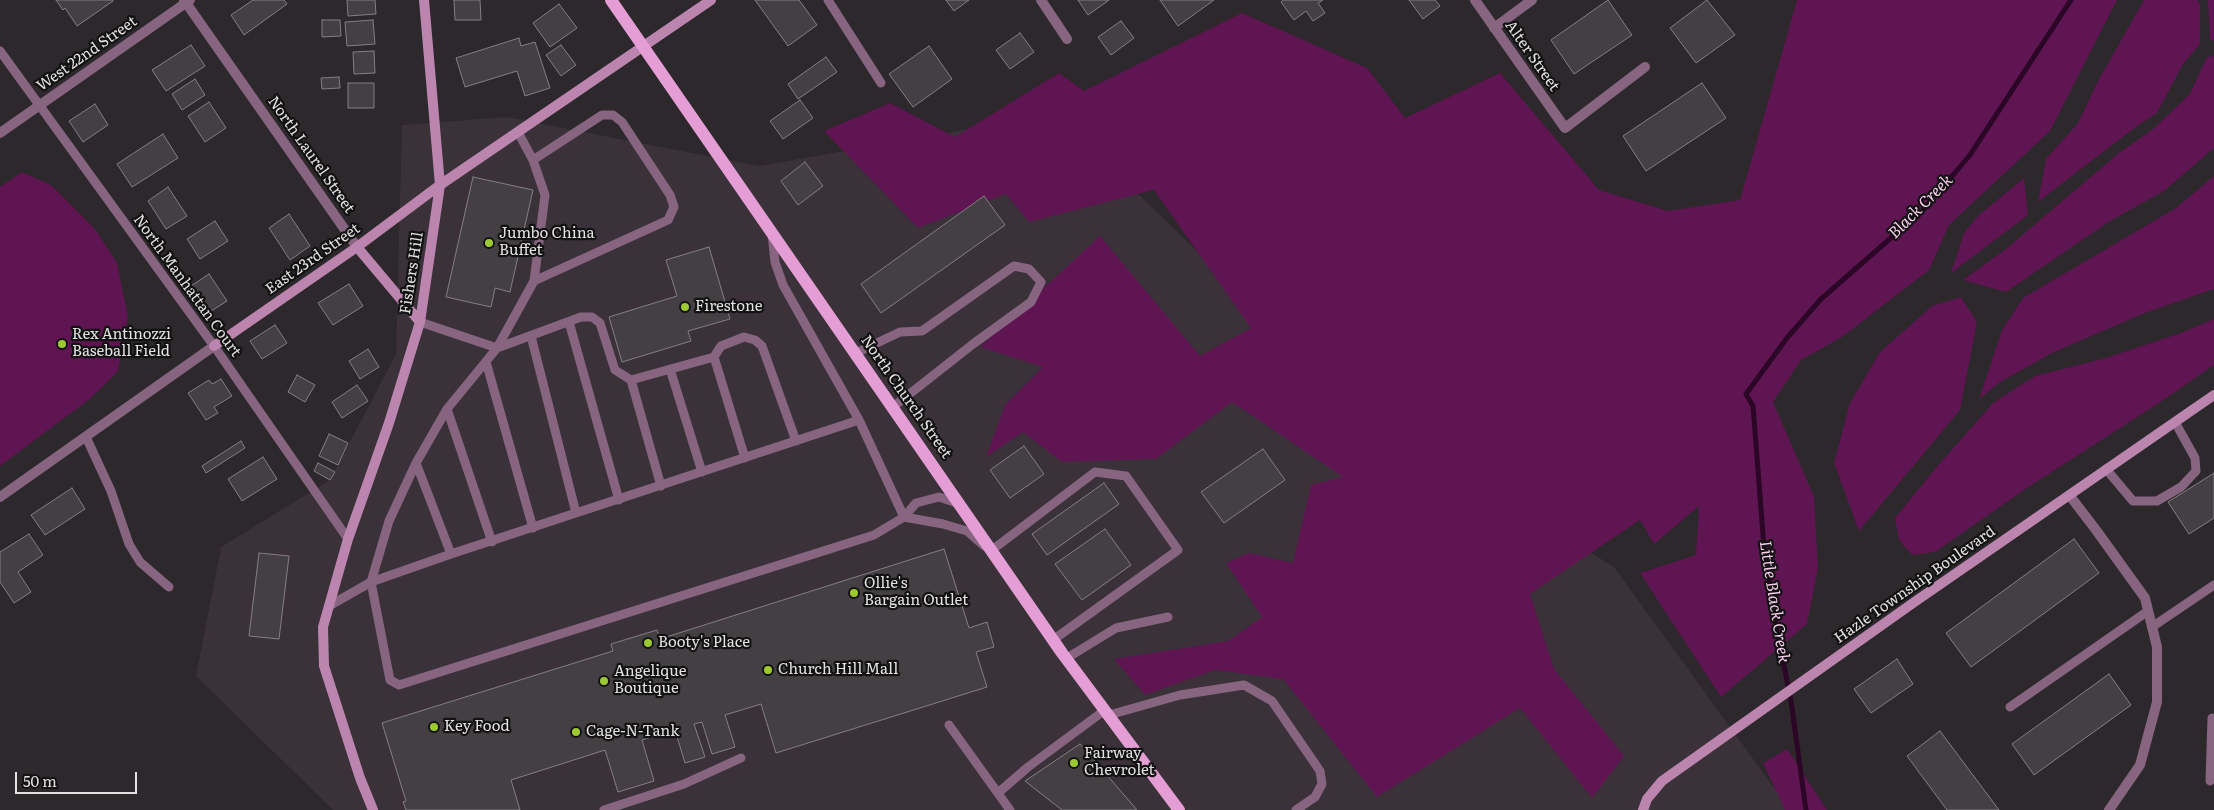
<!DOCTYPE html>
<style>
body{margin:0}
#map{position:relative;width:2214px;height:810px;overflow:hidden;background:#2c282b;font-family:Literata,serif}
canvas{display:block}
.scale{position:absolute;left:15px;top:772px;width:122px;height:22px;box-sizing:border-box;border:2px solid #e4e1e3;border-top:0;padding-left:6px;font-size:15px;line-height:18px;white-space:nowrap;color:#e4e1e3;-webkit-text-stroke:4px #131213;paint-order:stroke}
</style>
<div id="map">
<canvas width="2214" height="810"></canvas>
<div class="scale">50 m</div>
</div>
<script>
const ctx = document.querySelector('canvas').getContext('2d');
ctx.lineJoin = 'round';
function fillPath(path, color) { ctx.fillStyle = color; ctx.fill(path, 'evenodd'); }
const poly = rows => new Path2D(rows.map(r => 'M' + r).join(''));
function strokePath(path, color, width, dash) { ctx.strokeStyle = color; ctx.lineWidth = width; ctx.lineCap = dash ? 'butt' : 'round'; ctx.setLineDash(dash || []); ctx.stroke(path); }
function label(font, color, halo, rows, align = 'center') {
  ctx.font = font + ' Literata,serif'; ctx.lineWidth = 4.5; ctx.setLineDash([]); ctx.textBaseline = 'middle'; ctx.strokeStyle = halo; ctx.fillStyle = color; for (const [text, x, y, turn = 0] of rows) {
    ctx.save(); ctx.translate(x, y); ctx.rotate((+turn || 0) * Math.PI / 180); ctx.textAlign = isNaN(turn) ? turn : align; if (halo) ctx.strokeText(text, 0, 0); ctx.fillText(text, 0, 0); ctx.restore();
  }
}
fillPath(poly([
 [1056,114,1360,410,1614,567,1790,810,333,810,196,676,221,547,330,480,396,354,402,125,506,117,759,166]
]), '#3a3238');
fillPath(poly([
 [1797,0,2117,0,2050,131,1949,225,1929,270,1842,337,1801,360,1773,402,1814,497,1818,568,1807,624,1721,697,1640,573,1696,555,1699,506,1654,544,1640,520,1530,594,1554,669,1624,756,1592,798,1520,708,1377,797,1283,679,1215,670,1145,695,1114,659,1228,641,1262,617,1226,563,1249,553,1293,563,1311,485,1343,477,1232,402,1156,459,1062,462,1023,432,986,457,1005,405,1043,367,980,347,1100,236,1200,356,1251,328,1154,190,1029,222,1006,194,918,228,824,131,890,103,955,137,1059,73,1084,91,1242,13,1367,68,1405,118,1500,73,1599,190,1668,211,1740,200],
 [2144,0,2197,0,2200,4,2200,44,2183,64,2157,113,2133,129,2038,202,2046,159,2078,123,2099,79],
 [2208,0,2214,0,2214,41,2210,40],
 [2214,56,2214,148,2164,191,2110,221,2006,292,1963,280,2006,249,2120,152,2152,130,2190,94,2207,57],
 [22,172,51,185,95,229,117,263,128,317,118,371,91,398,0,466,0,187],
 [2214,176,2214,289,2145,313,2054,352,2000,382,1979,399,2002,330,2023,298,2176,208],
 [2024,178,2028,215,1951,273,1964,233,1979,215],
 [1961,297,1977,322,1960,410,1859,531,1834,463,1850,403,1880,352,1932,306],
 [2214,319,2214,365,2159,403,2027,488,1935,552,1912,555,1899,540,1895,518,1935,469,1993,403,2035,376,2106,358,2181,333],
 [1787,749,1827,810,1785,810,1763,763]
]), '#5e1552');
strokePath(poly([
 [1806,810,1791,701,1777,631,1764,547,1753,406,1746,394,1787,338,1821,299,1924,209,1970,155,2071,0]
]), '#2c0626', 5);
const building = poly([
 [56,0,113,0,113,1,77,26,65,8,63,10,56,0],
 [253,0,284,0,287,4,244,35,231,15,253,0],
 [347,0,375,0,376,14,348,16,347,0],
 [454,0,480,0,481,20,455,20,454,0],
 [755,0,799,0,817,25,788,46,755,0],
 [946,0,969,0,954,11,946,0],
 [1078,0,1109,0,1088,15,1078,0],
 [1160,0,1214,0,1178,26,1160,0],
 [1283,0,1323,0,1318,3,1325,13,1313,21,1306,11,1294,20,1281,2,1283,0],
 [1409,0,1435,0,1440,6,1423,19,1409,0],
 [1608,0,1632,35,1574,74,1551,40,1608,0],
 [1707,0,1735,35,1696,63,1670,28,1707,0],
 [559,4,577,28,550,47,533,23,559,4],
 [322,20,340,20,341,36,322,37,322,20],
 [373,20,375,44,347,46,345,22,373,20],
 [1121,21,1134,38,1111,55,1098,37,1121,21],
 [1020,33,1034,52,1010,69,996,50,1020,33],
 [519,38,521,46,535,42,550,88,525,96,517,71,465,87,456,58,519,38],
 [191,45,205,66,166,91,152,70,191,45],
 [561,45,576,65,561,76,546,55,561,45],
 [929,46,952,79,913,107,889,74,929,46],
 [374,51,375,73,354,74,353,52,374,51],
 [826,57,837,72,798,99,788,84,826,57],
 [339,77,340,88,322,89,321,78,339,77],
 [195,79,205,95,182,110,172,94,195,79],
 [348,83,374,83,374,108,348,108,348,83],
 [1702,83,1726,118,1646,171,1623,136,1702,83],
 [800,100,813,118,783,139,770,121,800,100],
 [209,102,226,128,205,142,188,116,209,102],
 [95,104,108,125,83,142,69,121,95,104],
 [163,134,178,158,132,187,117,164,163,134],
 [805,162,823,186,798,205,781,181,805,162],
 [473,177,533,190,510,292,495,288,491,307,446,297,473,177],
 [168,187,187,216,166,229,148,201,168,187],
 [984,196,1005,225,881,313,861,284,984,196],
 [289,214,310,246,290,260,269,228,289,214],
 [215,221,228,241,200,259,187,239,215,221],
 [709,247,730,319,688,331,691,341,622,362,609,317,677,296,666,260,709,247],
 [209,274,227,301,208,313,191,286,209,274],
 [349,284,363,306,333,325,318,303,349,284],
 [275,325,287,343,262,359,250,341,275,325],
 [368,349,379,367,360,379,349,361,368,349],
 [297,375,315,385,305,402,288,392,297,375],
 [221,379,232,396,214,407,218,413,206,420,188,393,209,380,212,384,221,379],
 [357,385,368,401,342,418,332,402,357,385],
 [329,434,348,443,338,465,319,456,329,434],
 [241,441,245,448,206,473,202,466,241,441],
 [1024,446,1044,474,1010,498,990,470,1024,446],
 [1263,449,1285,480,1224,523,1201,492,1263,449],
 [263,457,277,479,242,501,228,479,263,457],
 [318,463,335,472,330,480,314,471,318,463],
 [2214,473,2214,518,2189,534,2168,502,2214,473],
 [1104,483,1119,504,1047,555,1032,534,1104,483],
 [72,488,85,509,45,535,31,515,72,488],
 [1105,529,1131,565,1082,600,1055,564,1105,529],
 [29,534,43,555,18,572,31,592,14,603,0,582,0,552,29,534],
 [2074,539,2099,573,1971,667,1946,633,2074,539],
 [944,549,969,628,987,622,994,647,976,652,987,687,776,753,761,704,725,715,735,747,712,754,702,722,694,724,705,757,685,763,675,730,642,740,654,781,618,792,605,750,511,780,520,810,406,810,403,802,406,801,382,723,613,651,611,644,657,630,660,639,944,549],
 [259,553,289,556,279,639,249,636,259,553],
 [1897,659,1913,684,1871,713,1854,689,1897,659],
 [2109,674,2131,705,2034,775,2012,744,2109,674],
 [1940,731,1999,810,1947,810,1907,756,1940,731],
 [1080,744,1137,810,1062,810,1025,781,1080,744]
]);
fillPath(building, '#433f42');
strokePath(building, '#847f82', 1);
strokePath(poly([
 [828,0,881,83],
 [0,51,214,346,348,539],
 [533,160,602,115,613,115,622,122,670,195,674,207,668,220,534,281],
 [772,234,775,262,783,285,859,420,904,517,874,535,399,685,390,680,371,582,451,554,859,420],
 [569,322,619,500],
 [531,336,576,513],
 [497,348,581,317,592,317,600,323,615,370,631,380,661,486],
 [497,348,534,281,545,195,533,160,518,132],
 [856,353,900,332,922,331,1014,266,1029,269,1041,282,1031,302,973,344,893,407],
 [714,357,745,458],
 [486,362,533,528],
 [670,369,702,472],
 [631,380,714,357,721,346,744,337,755,340,762,346,796,441],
 [447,409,492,542],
 [86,437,111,491,129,544,140,562,169,587],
 [416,463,451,554],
 [2106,469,2133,501,2157,501,2181,487,2196,471,2195,458,2175,422],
 [960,504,939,497,916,503,904,517,943,524,967,531,984,546],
 [992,550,1095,472,1126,476,1178,550,1053,640],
 [329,606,371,582,389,521,416,463,447,409,497,348,420,322],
 [2152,627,2214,585],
 [1067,658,1116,628,1168,617],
 [2010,707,2148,611],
 [1109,715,1180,695,1244,685,1272,701,1320,771,1322,784,1315,797,1296,810],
 [949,725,1010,810],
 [2210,781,2212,718,2214,719],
 [998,793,1028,767,1105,710],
 [604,810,684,784,741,758]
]), '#87647f', 9);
strokePath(poly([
 [184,0,357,247],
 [1041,0,1067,39],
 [1475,0,1565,128,1645,67],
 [1494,28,1532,0],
 [0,133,190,0],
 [2070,496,2096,530,2145,598,2157,647,2157,702,2140,765,2109,810],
 [0,497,214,346]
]), '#87647f', 10);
strokePath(poly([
 [357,247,420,322],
 [214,346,357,247,440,185,711,0],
 [373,810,360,778,324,666,323,627,348,539,389,423,420,322,440,185,424,0],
 [1643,810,1647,799,1662,781,1913,603,2214,395]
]), '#bc85af', 10);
strokePath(poly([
 [611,0,1062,653,1179,810]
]), '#e59ed5', 12);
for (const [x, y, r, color] of [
 [489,243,5,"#9dca30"],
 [685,307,5,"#9dca30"],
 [62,344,5,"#9dca30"],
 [854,593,5,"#9dca30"],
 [648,643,5,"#9dca30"],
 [768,670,5,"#9dca30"],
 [604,681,5,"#9dca30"],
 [434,727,5,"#9dca30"],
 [576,732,5,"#9dca30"],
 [1074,763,5,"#9dca30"]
]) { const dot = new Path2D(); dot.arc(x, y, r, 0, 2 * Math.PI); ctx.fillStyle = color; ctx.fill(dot); strokePath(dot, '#131213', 2); }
label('15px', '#e4e1e3', '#131213', [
 ["West 22nd Street",87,54,-35],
 ["Alter Street",1532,56,55],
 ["North Laurel Street",311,155,55],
 ["East 23rd Street",313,259,-35],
 ["Fishers Hill",412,273,-81],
 ["North Manhattan Court",187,286,54],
 ["North Church Street",906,397,55],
 ["Hazle Township Boulevard",1915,585,-35]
]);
label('15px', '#e4e1e3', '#131213', [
 ["Jumbo China",499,234],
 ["Buffet",499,251],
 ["Firestone",695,307],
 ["Rex Antinozzi",72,335],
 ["Baseball Field",72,352],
 ["Ollie's",864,584],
 ["Bargain Outlet",864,601],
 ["Booty's Place",658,643],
 ["Church Hill Mall",778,670],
 ["Angelique",614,672],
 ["Boutique",614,689],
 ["Key Food",444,727],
 ["Cage-N-Tank",586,732],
 ["Fairway",1084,754],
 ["Chevrolet",1084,771]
], 'left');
label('italic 16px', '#f9ceee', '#131213', [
 ["Black Creek",1921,207,-45],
 ["Little Black Creek",1774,602,81]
]);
</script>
